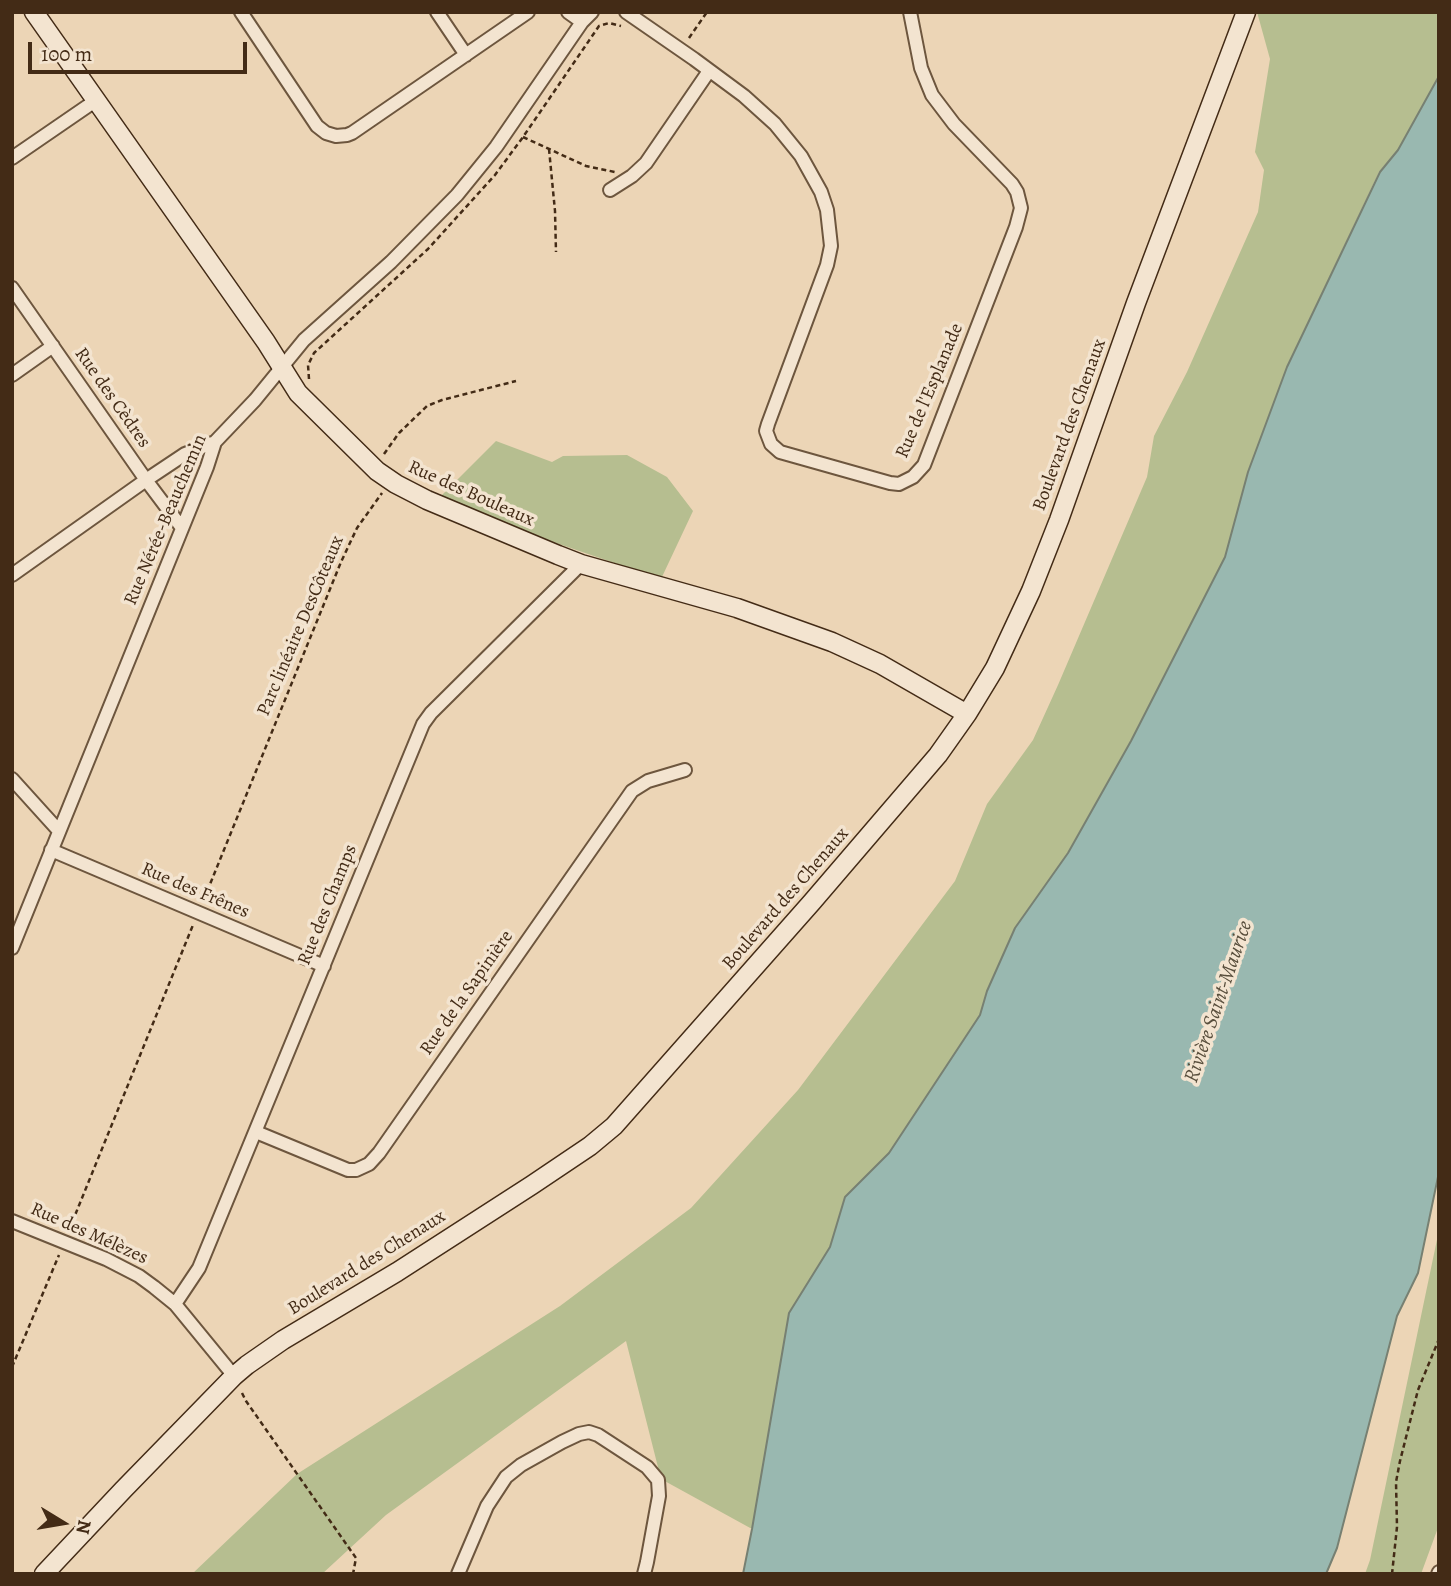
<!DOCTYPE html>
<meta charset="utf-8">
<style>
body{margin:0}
#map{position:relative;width:1451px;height:1586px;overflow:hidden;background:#ecd5b6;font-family:Alegreya,serif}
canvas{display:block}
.frame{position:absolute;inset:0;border:14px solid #432b16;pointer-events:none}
.north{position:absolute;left:28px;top:1488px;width:70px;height:70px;-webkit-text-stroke:5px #f3e4d0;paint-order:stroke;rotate:101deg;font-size:19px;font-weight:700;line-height:28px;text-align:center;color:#432b16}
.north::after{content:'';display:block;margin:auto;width:24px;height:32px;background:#432b16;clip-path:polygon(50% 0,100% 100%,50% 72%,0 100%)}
.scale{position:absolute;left:28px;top:42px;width:219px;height:32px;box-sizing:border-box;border:4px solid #432b16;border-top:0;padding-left:9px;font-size:21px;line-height:24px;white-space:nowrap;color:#432b16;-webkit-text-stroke:5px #f3e4d0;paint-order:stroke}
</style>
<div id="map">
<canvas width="1451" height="1586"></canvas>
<div class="frame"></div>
<div class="north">N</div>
<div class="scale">100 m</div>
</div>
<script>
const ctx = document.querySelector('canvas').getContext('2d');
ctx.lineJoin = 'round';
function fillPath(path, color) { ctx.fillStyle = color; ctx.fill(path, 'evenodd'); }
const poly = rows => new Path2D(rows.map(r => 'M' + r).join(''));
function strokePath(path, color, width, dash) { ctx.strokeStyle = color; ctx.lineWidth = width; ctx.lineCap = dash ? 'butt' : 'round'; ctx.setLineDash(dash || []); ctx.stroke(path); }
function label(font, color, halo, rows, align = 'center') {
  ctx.font = font + ' Alegreya,serif'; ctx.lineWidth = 7; ctx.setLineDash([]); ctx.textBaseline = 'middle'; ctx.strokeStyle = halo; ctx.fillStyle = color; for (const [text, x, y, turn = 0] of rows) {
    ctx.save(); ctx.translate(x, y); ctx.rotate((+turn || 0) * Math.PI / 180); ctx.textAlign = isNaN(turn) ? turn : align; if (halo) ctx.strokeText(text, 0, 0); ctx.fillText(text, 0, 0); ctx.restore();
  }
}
fillPath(poly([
 [1257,12,1400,12,1404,14,1405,12,1439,12,1439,76,1398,150,1379,172,1287,367,1248,472,1225,557,1131,741,1068,853,1015,928,987,991,980,1015,889,1153,845,1197,830,1247,789,1313,752,1529,661,1479,626,1341,386,1515,322,1574,192,1574,297,1474,560,1306,691,1208,798,1090,955,881,987,804,1033,740,1058,685,1147,477,1154,436,1187,372,1258,212,1264,170,1255,152,1270,59],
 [496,441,552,462,563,456,627,455,667,477,693,511,661,579,489,520,438,499],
 [1439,1230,1439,1525,1421,1574,1365,1574,1370,1560]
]), '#b6be90');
const water = poly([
 [1439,76,1439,1172,1418,1273,1397,1316,1337,1548,1326,1574,743,1574,752,1529,789,1313,830,1247,845,1197,889,1153,980,1015,987,991,1015,928,1068,853,1131,741,1225,557,1248,472,1287,367,1380,172,1398,150,1439,76]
]);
fillPath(water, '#99b8b0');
strokePath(water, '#778072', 2);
const street = poly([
 [241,12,317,126,326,133,336,136,347,135,352,133,528,12],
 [437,12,466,55],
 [568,12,582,22],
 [626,12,694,59,744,96,775,124,801,156,821,192,827,210,831,246,827,265,768,424,766,431,771,444,780,452,890,483,899,484,913,477,924,465,1016,227,1021,208,1017,192,1012,184,954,124,932,95,921,68,910,12],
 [12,158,95,101],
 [610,190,632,176,646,163,709,71],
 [12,288,146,480,182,528],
 [12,375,53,346],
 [12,575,146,480,185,454,215,442],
 [12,779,59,831],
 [51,850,324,966],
 [12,948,207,467,215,442,255,400,304,340,391,262,457,195,496,147,582,22,592,12],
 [256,1132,348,1170,356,1170,369,1164,379,1153,632,791,648,781,685,770],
 [12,1221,106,1259,139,1276,154,1287,175,1304,234,1376],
 [175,1304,199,1268,423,724,431,713,581,564],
 [458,1574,487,1506,506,1477,521,1465,562,1442,579,1434,589,1432,598,1435,647,1467,658,1480,659,1496,647,1562,644,1574],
 [1438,1574,1439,1572]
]);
const secondary = poly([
 [34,12,266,342,298,393,377,471,396,484,427,500,558,555,581,564,737,608,832,642,880,664,967,714],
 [44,1574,123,1490,234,1376,247,1365,283,1340,397,1272,532,1185,590,1146,614,1126,812,902,938,755,967,714,995,668,1031,591,1059,520,1136,303,1246,12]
]);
strokePath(street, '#6d563e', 16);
strokePath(secondary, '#432b16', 21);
strokePath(poly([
 [689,38,707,12],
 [523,137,586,166,615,172],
 [549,149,555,211,556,252],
 [309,379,308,365,314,353,428,249,495,175,523,137,599,26,609,23,621,26],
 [384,454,399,433,427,406,442,400,516,381],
 [204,899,341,562,357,528,382,493],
 [69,1230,193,925],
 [12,1367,59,1255],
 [242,1393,246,1401,356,1558,353,1574],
 [1392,1574,1397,1527,1396,1482,1400,1461,1418,1390,1439,1339]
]), '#432b16', 2.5, [5, 3.5]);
strokePath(street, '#f3e4d0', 12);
strokePath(secondary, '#f3e4d0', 18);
label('19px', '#432b16', '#f3e4d0', [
 ["Rue de l'Esplanade",930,391,-67],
 ["Rue des Cèdres",112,398,55],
 ["Boulevard des Chenaux",1070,425,-70],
 ["Rue des Bouleaux",471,494,24],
 ["Rue Nérée-Beauchemin",166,520,-67],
 ["Parc linéaire DesCôteaux",301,626,-67],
 ["Rue des Frênes",195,891,23],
 ["Boulevard des Chenaux",786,899,-49],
 ["Rue des Champs",328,905,-68],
 ["Rue de la Sapinière",467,993,-55],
 ["Rue des Mélèzes",89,1234,24],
 ["Boulevard des Chenaux",367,1263,-32]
]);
label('italic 21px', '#584e3c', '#f3e4d0', [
 ["Rivière Saint-Maurice",1219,1002,-71]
]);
</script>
